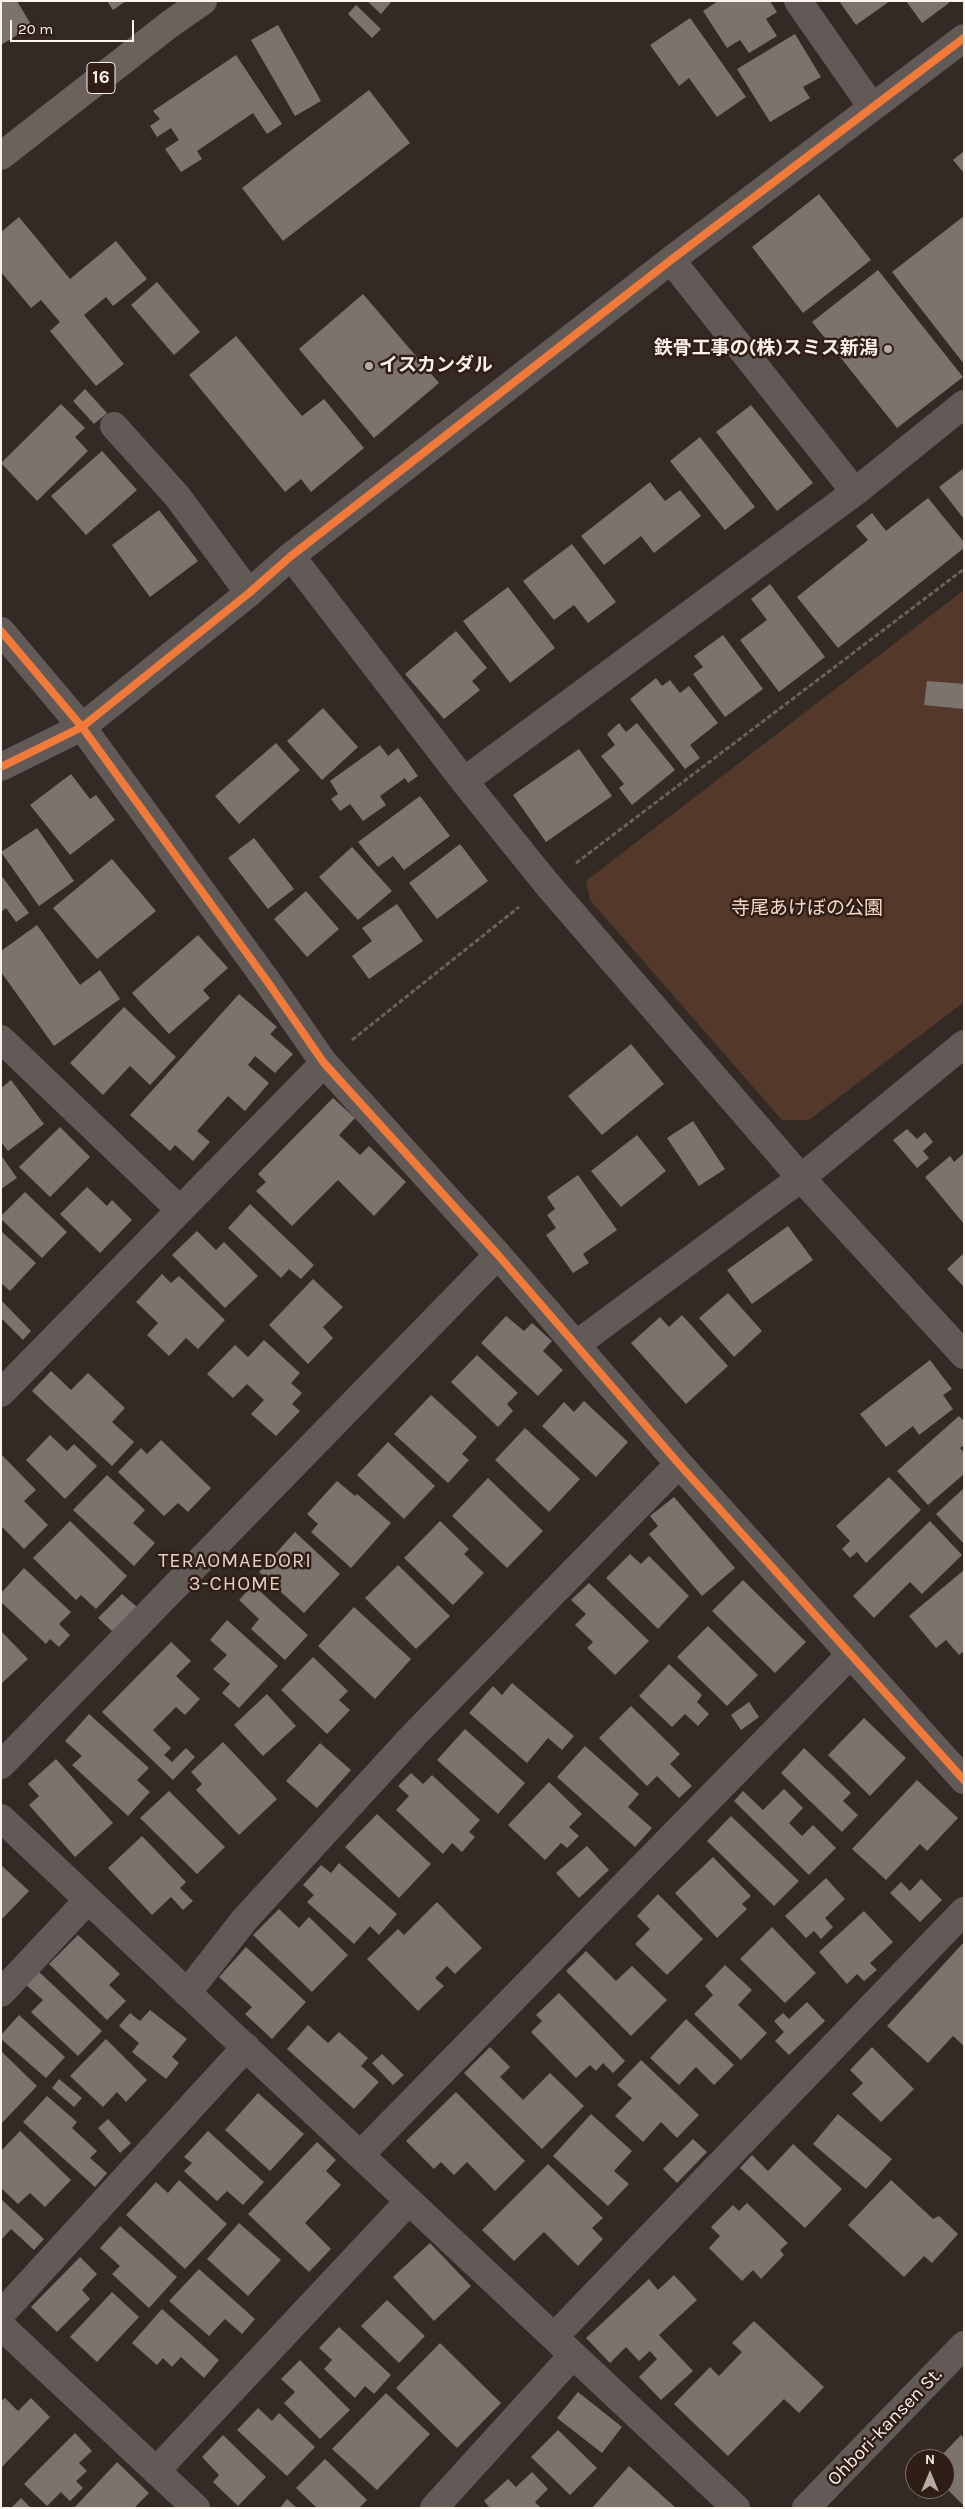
<!DOCTYPE html>
<meta charset="utf-8">
<style>
body{margin:0}
#map{position:relative;width:965px;height:2509px;overflow:hidden;background:#342a25;font-family:Karla,sans-serif}
canvas{display:block}
.frame{position:absolute;inset:0;border:2px solid #fdf1eb;pointer-events:none}
.north{position:absolute;left:905px;top:2449px;width:50px;height:50px;box-sizing:border-box;background:#2f1e15;border:1px solid #81726b;border-radius:50%;rotate:0deg;font-size:14px;font-weight:700;line-height:20px;text-align:center;color:#fdf1eb}
.north::after{content:'';display:block;margin:auto;width:18px;height:22px;background:#b7aba6;clip-path:polygon(50% 0,100% 100%,50% 72%,0 100%)}
.scale{position:absolute;left:10px;top:20px;width:124px;height:22px;box-sizing:border-box;border:2px solid #fdf1eb;border-top:0;padding-left:6px;font-size:15px;line-height:18px;white-space:nowrap;color:#fdf1eb;-webkit-text-stroke:4px #2f1e15;paint-order:stroke}
</style>
<div id="map">
<canvas width="965" height="2509"></canvas>
<div class="frame"></div>
<div class="north">N</div>
<div class="scale">20 m</div>
</div>
<script>
const ctx = document.querySelector('canvas').getContext('2d');
ctx.lineJoin = 'round';
function fillPath(path, color) { ctx.fillStyle = color; ctx.fill(path, 'evenodd'); }
const poly = rows => new Path2D(rows.map(r => 'M' + r).join(''));
function strokePath(path, color, width, dash) { ctx.strokeStyle = color; ctx.lineWidth = width; ctx.lineCap = dash ? 'butt' : 'round'; ctx.setLineDash(dash || []); ctx.stroke(path); }
function label(font, color, halo, rows, align = 'center') {
  ctx.font = font + ' Karla,"Noto Sans JP",sans-serif'; ctx.lineWidth = 5; ctx.setLineDash([]); ctx.textBaseline = 'middle'; ctx.strokeStyle = halo; ctx.fillStyle = color; for (const [text, x, y, turn = 0] of rows) {
    ctx.save(); ctx.translate(x, y); ctx.rotate((+turn || 0) * Math.PI / 180); ctx.textAlign = isNaN(turn) ? turn : align; if (halo) ctx.strokeText(text, 0, 0); ctx.fillText(text, 0, 0); ctx.restore();
  }
}
fillPath(poly([
 [964,590,964,1002,809,1120,782,1120,590,900,586,881]
]), '#54392b');
fillPath(poly([
 [1,1,17,1,32,26,1,45],
 [107,1,126,1,113,10],
 [367,1,392,1,381,14],
 [718,1,770,1,777,12,766,19,777,36,749,53,740,40,727,48,703,11],
 [839,1,890,1,856,25],
 [906,1,948,1,949,3,922,23],
 [356,5,381,29,372,38,348,14],
 [690,18,746,97,717,117,689,78,679,86,650,45],
 [278,25,321,101,295,116,251,40],
 [795,34,821,77,803,87,810,98,770,122,737,69],
 [236,55,282,124,267,134,253,113,197,151,202,159,181,172,165,149,179,140,171,128,157,137,150,126,160,119,153,111],
 [369,90,410,143,283,241,242,188],
 [964,151,964,173,953,160],
 [819,194,871,260,803,313,752,247],
 [964,216,964,364,892,272],
 [19,217,70,279,116,241,147,279,113,306,106,297,84,315,124,364,96,386,50,331,60,322,41,300,31,308,1,272,1,232],
 [878,270,963,377,897,428,812,322],
 [157,282,200,332,174,355,131,305],
 [363,294,439,383,374,438,299,349],
 [236,336,302,416,324,399,364,448,311,492,301,479,285,492,189,375],
 [85,389,107,413,94,424,73,401],
 [61,404,85,428,75,437,88,451,37,501,1,463],
 [751,405,813,483,777,511,716,432],
 [700,437,755,507,725,530,670,461],
 [102,451,137,490,86,535,51,496],
 [964,468,964,519,939,487],
 [650,482,665,501,680,490,701,516,654,553,641,536,604,565,581,536],
 [928,498,964,542,964,548,838,648,797,597,868,540,856,526,872,513,886,531],
 [159,510,198,561,150,597,112,545],
 [572,544,616,602,588,623,574,605,554,620,523,581],
 [770,584,825,657,779,692,740,640,767,620,751,599],
 [508,587,555,648,510,683,463,621],
 [456,631,487,668,472,681,480,690,444,719,405,674],
 [723,635,763,689,725,717,693,674,703,667,694,656],
 [656,678,662,686,670,680,680,693,689,686,718,723,690,745,700,758,685,769,630,699],
 [927,681,964,684,964,709,924,705],
 [323,708,358,747,322,780,287,741],
 [619,723,626,732,637,723,675,770,632,805,619,788,624,784,601,756,615,745,607,734],
 [276,743,300,770,239,824,215,796],
 [380,745,388,756,398,748,418,776,408,783,405,778,380,796,386,805,363,821,350,804,340,811,331,799,338,794,330,781],
 [579,749,612,796,546,842,513,795],
 [71,774,90,799,96,795,115,820,70,855,30,805],
 [420,796,450,836,404,870,393,856,378,867,358,842],
 [37,828,74,881,39,906,1,852],
 [254,838,294,889,268,909,228,858],
 [460,844,488,881,437,919,409,883],
 [352,847,392,891,358,920,319,877],
 [112,859,156,911,97,959,53,908],
 [1,875,29,913,16,922,6,908,1,912],
 [306,891,339,929,307,957,274,919],
 [397,904,423,941,369,979,352,956,372,941,362,928],
 [37,925,80,985,100,970,120,999,54,1046,1,972,1,951],
 [198,935,228,968,203,990,210,998,169,1034,132,993],
 [239,994,277,1027,270,1034,293,1054,275,1073,255,1056,248,1065,269,1083,245,1111,228,1096,197,1131,210,1142,193,1161,175,1145,170,1151,130,1115],
 [124,1007,176,1057,150,1085,130,1066,103,1095,70,1063],
 [631,1044,664,1084,602,1135,568,1096],
 [11,1080,44,1124,8,1151,1,1142,1,1088],
 [333,1098,355,1118,339,1135,360,1155,369,1146,406,1182,374,1216,338,1180,292,1226,256,1191,266,1182,258,1174],
 [693,1121,725,1169,699,1186,667,1138],
 [60,1127,90,1157,50,1197,19,1167],
 [907,1129,917,1139,925,1132,933,1142,923,1151,929,1158,917,1168,893,1140],
 [637,1135,666,1171,621,1207,591,1171],
 [964,1153,964,1224,925,1177,950,1156,954,1162],
 [1,1155,17,1178,1,1189],
 [578,1175,617,1230,583,1254,589,1263,573,1273,546,1235,556,1228,547,1215,555,1209,547,1197],
 [87,1187,107,1206,112,1200,132,1220,100,1253,60,1214],
 [25,1192,67,1232,42,1258,1,1219,1,1216],
 [250,1204,314,1265,301,1279,289,1269,281,1278,228,1228],
 [788,1226,813,1260,752,1304,727,1270],
 [1,1231,36,1263,10,1291,1,1283],
 [197,1231,216,1250,224,1242,258,1276,225,1308,172,1255],
 [964,1253,964,1287,947,1269],
 [162,1274,171,1283,179,1276,225,1320,198,1349,186,1338,169,1356,147,1335,158,1323,136,1302],
 [313,1279,343,1307,323,1327,333,1338,308,1364,269,1325],
 [728,1293,762,1331,734,1357,699,1318],
 [1,1300,31,1331,23,1340,1,1318],
 [682,1315,728,1366,686,1404,631,1343,660,1317,669,1327],
 [506,1316,524,1331,532,1323,552,1341,543,1351,563,1370,538,1396,481,1343],
 [264,1340,300,1373,291,1383,302,1393,292,1404,300,1411,276,1436,251,1414,264,1400,247,1384,233,1398,207,1374,235,1345,248,1357],
 [477,1355,518,1393,507,1404,513,1411,498,1427,451,1382],
 [930,1360,952,1389,943,1395,953,1409,919,1435,913,1426,886,1447,860,1414],
 [51,1371,71,1390,88,1373,125,1408,112,1422,134,1442,112,1466,32,1391],
 [431,1395,477,1437,462,1454,469,1460,448,1483,394,1434],
 [584,1401,628,1442,596,1477,542,1426,564,1402,574,1412],
 [959,1416,964,1421,964,1445,960,1448,964,1453,964,1474,928,1505,897,1471],
 [525,1428,580,1479,549,1512,495,1460],
 [50,1435,67,1451,74,1444,97,1466,65,1499,26,1460],
 [161,1440,211,1488,188,1512,178,1503,164,1516,118,1472,141,1448,147,1454],
 [388,1442,435,1486,404,1519,357,1475],
 [1,1454,36,1490,24,1501,48,1525,24,1549,1,1526],
 [107,1475,145,1510,133,1523,155,1543,134,1566,73,1510],
 [889,1477,921,1510,866,1563,857,1552,850,1558,842,1549,850,1541,836,1526],
 [488,1478,543,1531,507,1568,452,1516],
 [337,1481,355,1496,357,1494,391,1523,351,1568,311,1532,318,1524,307,1514],
 [964,1488,964,1544,936,1514],
 [674,1497,735,1568,702,1596,649,1534,658,1526,650,1516],
 [70,1521,127,1576,96,1609,81,1595,76,1600,33,1558],
 [440,1521,469,1549,464,1554,484,1573,453,1605,404,1558],
 [930,1521,962,1555,922,1594,910,1582,874,1618,853,1596],
 [295,1532,340,1574,304,1613,259,1572],
 [630,1554,641,1564,649,1556,689,1596,658,1629,606,1578],
 [398,1565,450,1616,416,1649,365,1598],
 [24,1568,71,1612,59,1624,70,1635,59,1647,50,1639,46,1644,1,1602,1,1593],
 [964,1570,964,1651,959,1655,946,1640,936,1648,909,1616],
 [743,1580,806,1642,775,1673,712,1611],
 [589,1583,649,1641,615,1675,587,1648,593,1642,575,1625,586,1614,571,1600],
 [253,1585,308,1635,285,1660,251,1629,259,1619,239,1600],
 [122,1594,137,1607,113,1632,98,1618],
 [354,1607,411,1659,375,1699,318,1646],
 [227,1620,278,1666,239,1708,222,1693,230,1684,213,1669,227,1655,210,1640],
 [708,1626,758,1675,727,1706,677,1657],
 [1,1631,28,1659,1,1684],
 [171,1642,191,1661,176,1676,200,1699,185,1715,176,1707,153,1730,171,1748,164,1755,172,1762,186,1748,195,1757,173,1780,102,1712],
 [313,1657,348,1691,339,1700,350,1710,327,1734,281,1690],
 [669,1664,702,1695,697,1702,709,1714,698,1726,685,1714,672,1727,639,1696],
 [512,1683,574,1736,562,1750,548,1738,527,1763,469,1713,493,1686,502,1695],
 [267,1694,296,1726,263,1756,234,1725],
 [749,1702,759,1717,741,1730,731,1715],
 [631,1706,680,1754,670,1764,692,1786,679,1798,657,1776,647,1786,599,1738],
 [89,1714,149,1768,137,1780,150,1792,128,1816,72,1765,82,1756,65,1741],
 [864,1718,906,1758,870,1796,828,1755],
 [465,1729,525,1783,498,1814,437,1760],
 [223,1742,277,1799,239,1835,196,1790,202,1784,191,1772],
 [320,1743,351,1770,317,1808,286,1781],
 [585,1746,639,1794,628,1807,652,1828,635,1847,557,1777],
 [804,1748,851,1793,843,1801,858,1815,842,1832,781,1773],
 [56,1759,113,1823,75,1857,29,1805,39,1796,28,1784],
 [411,1773,423,1784,432,1775,480,1820,469,1832,475,1837,462,1852,452,1843,443,1854,396,1810,409,1796,398,1786],
 [917,1780,958,1818,927,1851,920,1844,886,1880,852,1849],
 [549,1782,582,1814,569,1827,579,1836,567,1848,561,1843,545,1860,508,1825],
 [784,1789,803,1808,789,1823,802,1836,813,1825,836,1848,809,1875,734,1801,743,1791,763,1810],
 [169,1791,225,1847,197,1874,140,1818],
 [377,1814,431,1864,399,1898,345,1847],
 [731,1816,799,1881,774,1906,707,1841],
 [142,1836,186,1882,180,1888,193,1901,183,1910,171,1897,152,1915,108,1868],
 [587,1846,609,1870,579,1898,556,1873],
 [713,1857,751,1896,742,1904,747,1909,717,1938,675,1893],
 [339,1863,397,1914,379,1935,370,1926,354,1944,307,1902,314,1895,303,1885,321,1865,331,1873],
 [1,1865,29,1891,1,1920],
 [826,1878,845,1899,825,1918,833,1927,821,1939,814,1931,806,1938,785,1916],
 [921,1879,942,1900,920,1922,890,1893,901,1882,910,1891],
 [658,1894,703,1939,667,1975,635,1944,650,1929,637,1916],
 [437,1902,482,1948,455,1974,447,1966,435,1978,444,1986,418,2011,367,1959,398,1929,404,1935],
 [279,1909,299,1928,309,1917,348,1955,312,1992,253,1935],
 [864,1911,893,1942,870,1963,877,1970,864,1981,857,1974,847,1984,819,1952],
 [772,1927,816,1973,785,2003,740,1959],
 [78,1935,120,1974,109,1985,126,2001,107,2020,49,1964],
 [964,1942,964,2046,953,2036,928,2063,887,2026],
 [246,1947,306,2002,272,2039,245,2014,252,2007,219,1977],
 [586,1951,616,1981,632,1966,667,2000,631,2036,566,1971],
 [725,1965,752,1990,738,2005,767,2033,741,2060,694,2014,713,1995,705,1986],
 [37,1970,102,2031,78,2056,31,2012,43,2000,25,1984],
 [559,1993,625,2061,613,2073,603,2063,596,2071,590,2065,576,2078,531,2032,542,2021,536,2015],
 [807,2002,825,2021,789,2055,775,2041,784,2032,774,2021,783,2013,789,2019],
 [150,2010,187,2039,172,2057,179,2063,166,2079,132,2052,139,2043,119,2026,130,2013,140,2021],
 [19,2015,65,2057,46,2078,1,2039,1,2035],
 [686,2019,734,2065,714,2085,696,2067,679,2085,650,2058],
 [308,2025,328,2043,339,2032,368,2058,361,2066,379,2082,354,2109,287,2049],
 [106,2039,147,2080,126,2102,117,2092,103,2107,70,2076],
 [490,2047,510,2067,500,2077,523,2100,550,2073,584,2106,542,2149,464,2073],
 [872,2047,914,2089,881,2122,852,2094,863,2083,850,2070],
 [1,2051,37,2086,1,2124],
 [382,2054,404,2075,393,2085,372,2063],
 [641,2060,699,2115,677,2138,661,2122,643,2142,615,2116,632,2098,617,2085],
 [59,2079,82,2098,74,2107,52,2088],
 [456,2092,525,2161,495,2191,467,2162,454,2175,441,2162,434,2169,406,2141],
 [258,2093,304,2134,270,2171,225,2130],
 [47,2096,77,2122,72,2128,97,2151,90,2158,107,2173,95,2187,23,2122],
 [591,2114,632,2151,614,2171,629,2184,608,2206,553,2156],
 [838,2114,892,2159,866,2189,813,2144],
 [108,2119,131,2143,120,2153,98,2128],
 [20,2131,71,2180,45,2207,30,2193,18,2204,1,2188,1,2151],
 [208,2131,264,2182,243,2205,227,2191,217,2201,184,2171,192,2163,184,2157],
 [693,2139,707,2152,677,2183,663,2169],
 [317,2142,336,2160,326,2171,341,2185,305,2223,331,2249,309,2272,248,2214],
 [793,2144,842,2189,805,2228,740,2168,752,2155,768,2171],
 [548,2164,603,2218,592,2228,603,2239,578,2266,544,2232,514,2261,482,2230],
 [179,2180,227,2224,185,2269,126,2215,156,2182,168,2193],
 [891,2180,933,2219,939,2216,958,2234,932,2263,924,2256,904,2277,848,2225],
 [1,2199,44,2239,34,2250,11,2229,1,2240],
 [747,2203,788,2243,780,2250,784,2255,761,2279,753,2270,742,2281,709,2248,720,2236,711,2227,733,2205,739,2211],
 [239,2223,281,2260,248,2296,207,2259],
 [120,2226,177,2277,149,2308,112,2274,120,2266,100,2248],
 [430,2243,471,2286,434,2321,393,2277],
 [80,2257,97,2274,82,2290,90,2299,57,2332,31,2307],
 [199,2269,255,2319,242,2334,225,2319,209,2336,169,2301],
 [674,2275,697,2300,659,2335,693,2371,661,2400,639,2377,657,2359,650,2351,639,2361,626,2347,610,2363,586,2338,649,2279,658,2290],
 [112,2292,139,2317,97,2362,70,2337],
 [387,2300,425,2336,399,2363,361,2326],
 [162,2309,219,2360,204,2378,181,2357,172,2367,163,2358,157,2365,132,2343],
 [754,2321,824,2387,799,2413,784,2399,728,2456,674,2404,710,2367,719,2376,742,2352,732,2343],
 [339,2327,391,2375,374,2394,365,2386,355,2398,324,2369,332,2360,319,2348],
 [440,2343,501,2403,457,2448,396,2388],
 [300,2360,350,2410,320,2439,284,2403,295,2392,281,2379],
 [578,2392,622,2427,602,2453,557,2418],
 [386,2393,430,2434,377,2490,332,2449],
 [5,2398,18,2411,31,2398,50,2417,2,2467,1,2401],
 [258,2408,272,2421,279,2413,315,2447,287,2476,237,2430],
 [558,2430,597,2468,570,2495,531,2457],
 [75,2433,92,2451,79,2463,87,2471,76,2481,83,2488,70,2501,61,2492,47,2506,24,2484],
 [223,2435,266,2477,238,2506,213,2482,219,2475,202,2457],
 [961,2435,964,2438,964,2506,945,2487,945,2469,949,2465,940,2457],
 [325,2459,367,2500,359,2508,317,2508,296,2488],
 [117,2462,149,2493,134,2508,74,2508],
 [629,2466,676,2508,592,2508],
 [532,2472,548,2489,535,2502,541,2508,490,2508,484,2501,508,2479,516,2487],
 [21,2498,31,2508,11,2508],
 [287,2499,297,2508,280,2508]
]), '#7c736f');
strokePath(poly([
 [576,863,964,569],
 [352,1040,519,907]
]), '#69625f', 3, [5, 2.5]);
strokePath(poly([
 [798,1,872,107],
 [671,260,855,492],
 [114,426,177,496,249,593],
 [291,556,464,781,547,884,801,1178,964,1355],
 [1,631,82,727,267,981,324,1063,498,1255,679,1464,964,1780],
 [1,767,82,727,249,593,291,556,671,260,964,38],
 [464,781,855,492,964,404],
 [1,1039,180,1210],
 [577,1344,801,1178,964,1044],
 [1,1393,324,1063],
 [1,1765,498,1255],
 [1,1818,736,2508],
 [1,1993,88,1900],
 [187,1993,245,1919,414,1735,679,1464],
 [360,2155,851,1654],
 [1,2314,246,2047],
 [1,2326,196,2508],
 [554,2337,964,1911],
 [156,2471,409,2201],
 [434,2508,573,2355]
]), '#625a56', 28);
strokePath(poly([
 [806,2508,964,2345]
]), '#625a56', 28);
strokePath(poly([
 [1,156,170,24,203,1]
]), '#6c625d', 28);
strokePath(poly([
 [1,631,82,727,267,981,324,1063,498,1255,679,1464,964,1780],
 [1,767,82,727,249,593,291,556,671,260,964,38]
]), '#f17a3a', 8);
for (const [x, y, r, color] of [
 [888,349,5,"#b7aba6"],
 [369,366,5,"#b7aba6"]
]) { const dot = new Path2D(); dot.arc(x, y, r, 0, 2 * Math.PI); ctx.fillStyle = color; ctx.fill(dot); strokePath(dot, '#2f1e15', 2); }
for (const [x, y, w] of [
 [101,78,28]
]) { const box = new Path2D(); box.roundRect(x - w / 2, y - 15.5, w, 31, 4); ctx.fillStyle = '#2f1e15'; ctx.fill(box); strokePath(box, '#fdf1eb', 1); }
label('bold 18px', '#fdf1eb', null, [
 ["16",101,78]
]);
label('bold 19px', '#fdf1eb', '#2f1e15', [
 ["鉄骨工事の(株)スミス新潟",878,349],
 ["イスカンダル",379,366,"left"]
], 'right');
label('19px', '#f8dacc', '#2f1e15', [
 ["寺尾あけぼの公園",807,909]
]);
label('19px', '#fdf1eb', '#2f1e15', [
 ["Ohbori-kansen St.",885,2427,-46]
]);
ctx.letterSpacing = '1px';
label('20px', '#e7cfc3', '#2f1e15', [
 ["TERAOMAEDORI",235,1561],
 ["3-CHOME",235,1584]
]);
ctx.letterSpacing = '0px';
</script>
